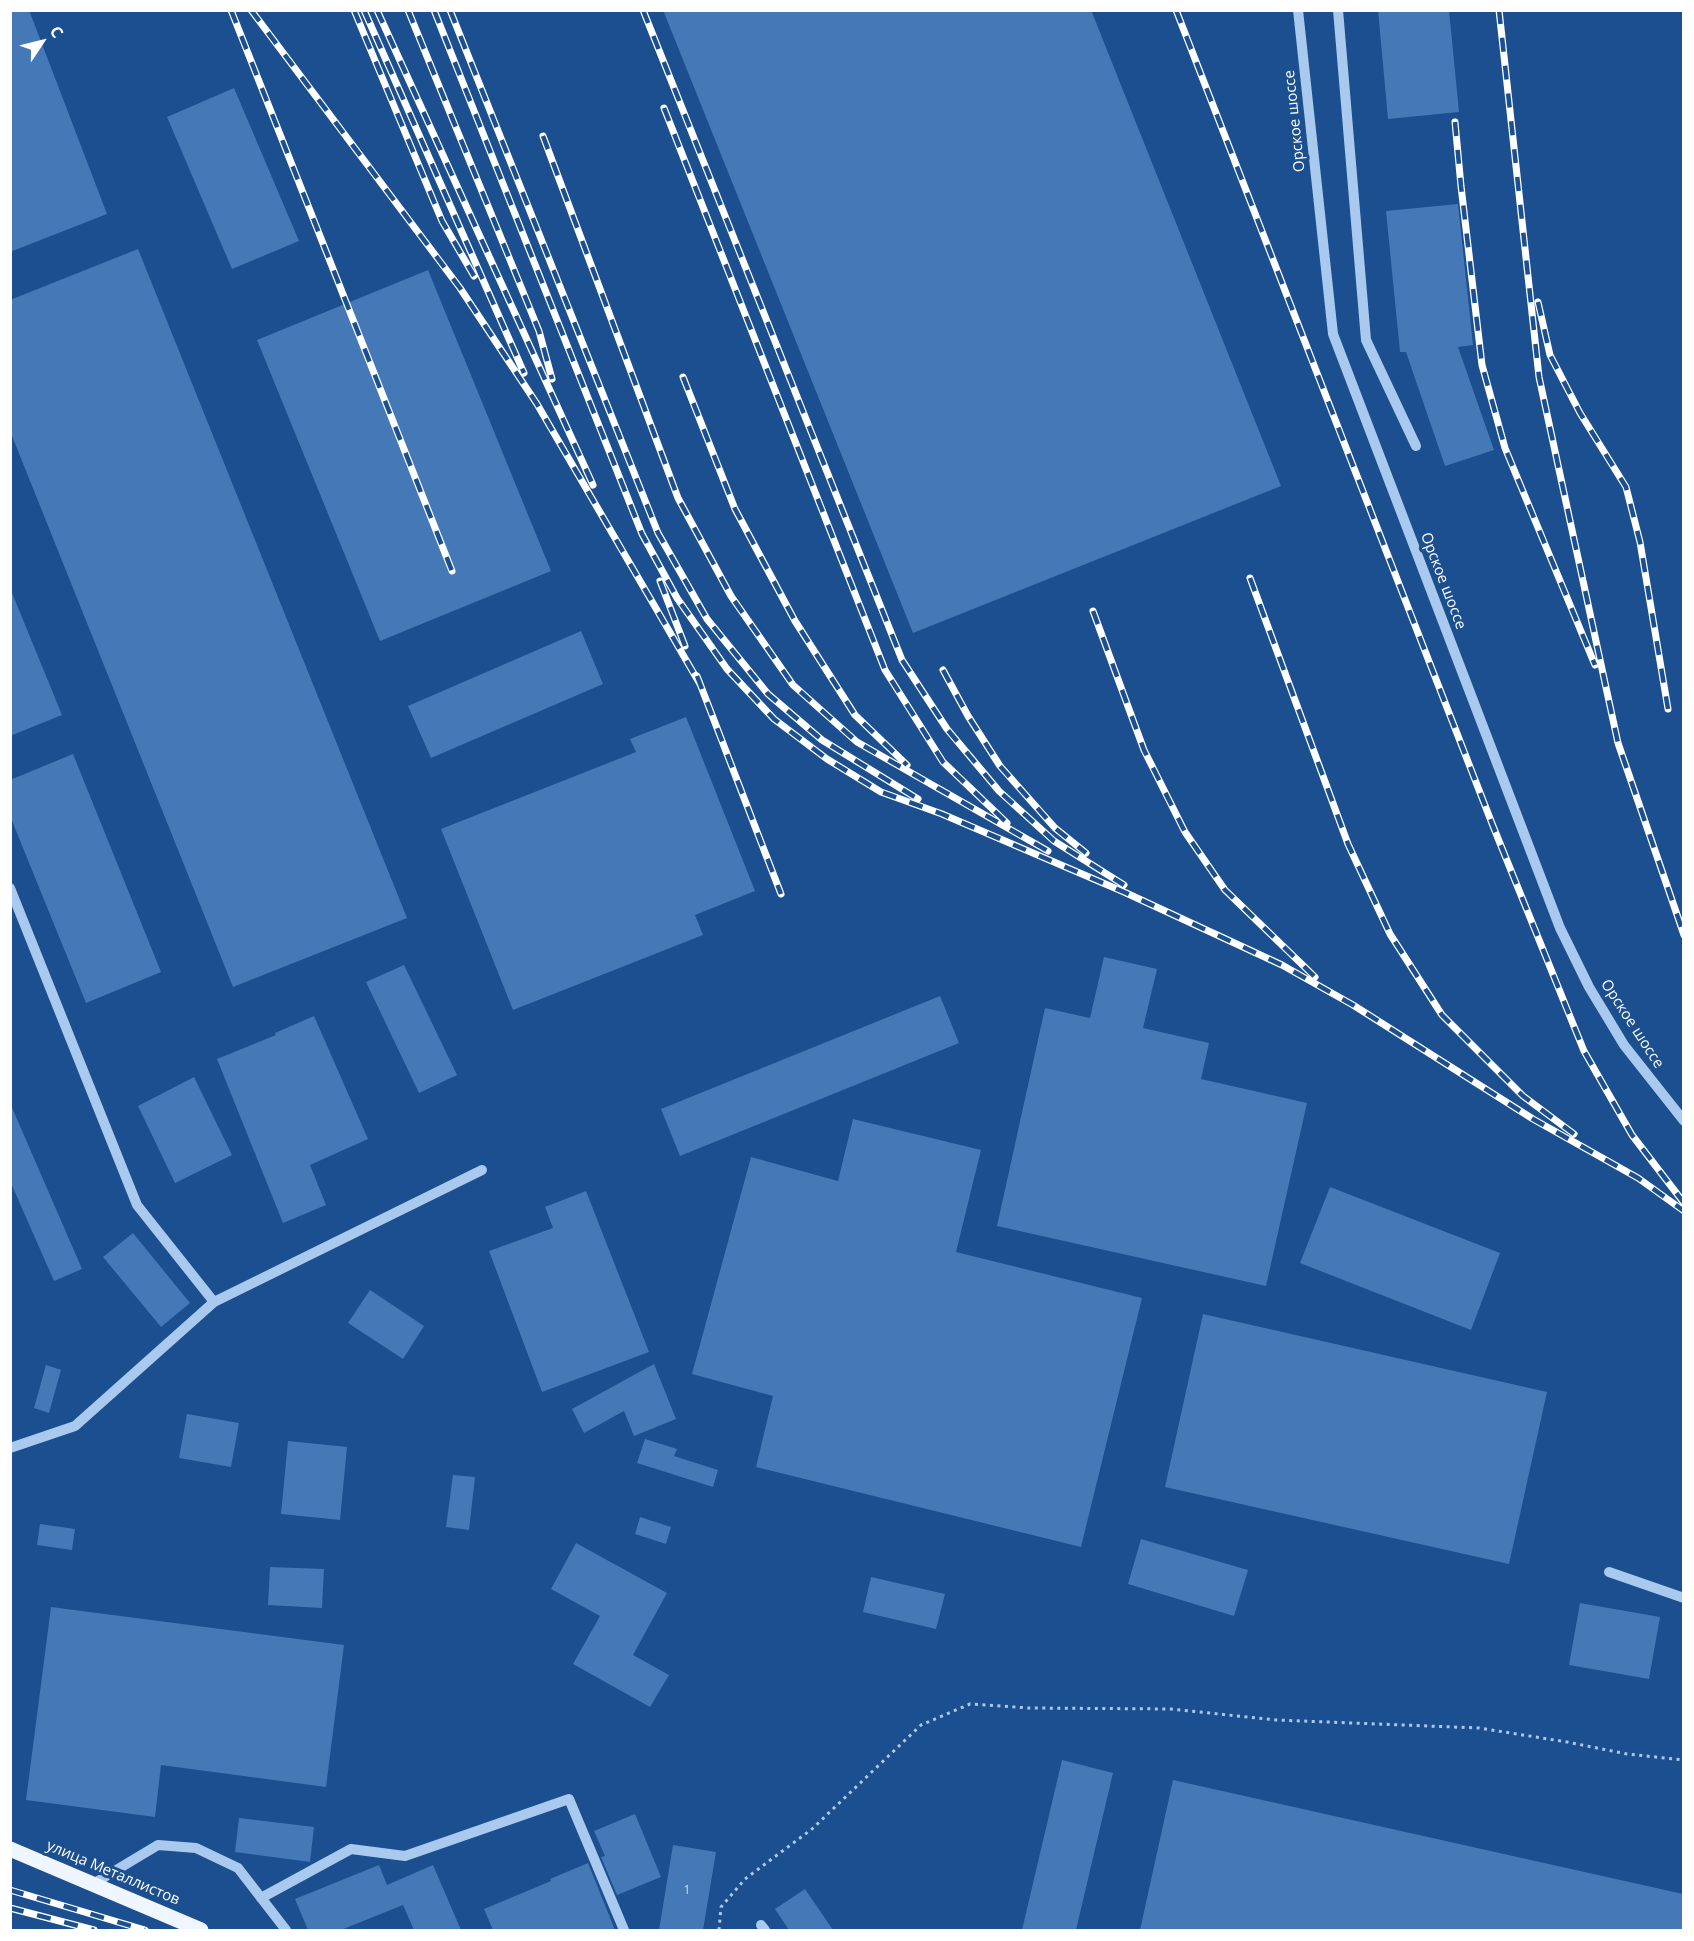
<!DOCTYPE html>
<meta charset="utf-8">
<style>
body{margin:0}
#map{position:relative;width:1694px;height:1941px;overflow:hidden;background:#1b4f8f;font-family:"Open Sans",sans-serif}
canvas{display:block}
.frame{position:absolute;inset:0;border:12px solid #fff;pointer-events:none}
.north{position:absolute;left:12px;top:12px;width:60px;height:60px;-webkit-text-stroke:4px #1b4f8f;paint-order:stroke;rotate:55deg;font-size:16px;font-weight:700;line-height:24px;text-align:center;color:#fff}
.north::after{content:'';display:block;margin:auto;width:21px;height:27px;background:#fff;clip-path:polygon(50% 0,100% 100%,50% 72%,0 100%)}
</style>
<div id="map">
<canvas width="1694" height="1941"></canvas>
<div class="frame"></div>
<div class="north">С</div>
</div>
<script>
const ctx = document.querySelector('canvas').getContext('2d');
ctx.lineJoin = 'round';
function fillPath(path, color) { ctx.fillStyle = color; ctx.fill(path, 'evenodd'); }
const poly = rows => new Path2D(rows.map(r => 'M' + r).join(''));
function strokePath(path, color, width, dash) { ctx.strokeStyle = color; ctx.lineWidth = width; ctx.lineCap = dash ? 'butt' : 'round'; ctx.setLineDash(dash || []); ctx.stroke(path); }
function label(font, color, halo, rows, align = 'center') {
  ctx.font = font + ' "Open Sans",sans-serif'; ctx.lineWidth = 6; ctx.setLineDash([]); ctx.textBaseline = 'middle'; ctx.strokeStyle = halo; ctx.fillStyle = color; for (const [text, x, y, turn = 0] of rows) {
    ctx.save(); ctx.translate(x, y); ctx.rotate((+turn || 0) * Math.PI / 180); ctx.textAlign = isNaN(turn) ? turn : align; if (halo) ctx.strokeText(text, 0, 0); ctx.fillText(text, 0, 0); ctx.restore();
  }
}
fillPath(poly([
 [10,10,29,10,107,214,10,252],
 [663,10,1091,10,1281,486,913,633],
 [1378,10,1449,10,1459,112,1388,119],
 [234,88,299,241,232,269,167,117],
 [1458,204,1473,345,1458,347,1494,450,1445,466,1406,352,1400,352,1386,211],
 [138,249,407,918,233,987,10,431,10,300],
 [428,270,551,571,380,641,257,340],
 [10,588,62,715,10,736],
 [581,631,603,684,431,758,408,706],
 [686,717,755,891,695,915,703,935,513,1010,441,829,636,752,630,739],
 [73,754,161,972,86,1003,10,816,10,780],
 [1104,957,1157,969,1143,1028,1209,1043,1201,1079,1307,1103,1266,1286,997,1226,1045,1008,1090,1018],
 [404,965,457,1075,419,1093,366,982],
 [940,996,959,1043,680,1156,661,1109],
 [314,1016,368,1139,310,1165,326,1205,283,1223,217,1059,276,1035,275,1033],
 [194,1077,232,1155,175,1183,138,1106],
 [10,1103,82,1269,54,1281,10,1181],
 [853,1119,981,1150,956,1252,1142,1298,1081,1547,756,1467,773,1396,692,1374,751,1157,838,1181],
 [1330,1187,1500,1253,1471,1330,1300,1263],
 [586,1191,649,1352,542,1392,489,1251,553,1228,545,1207],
 [133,1233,190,1303,161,1327,103,1257],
 [370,1290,424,1326,403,1359,348,1323],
 [1203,1314,1547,1392,1509,1564,1165,1487],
 [654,1364,676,1419,634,1436,624,1411,584,1433,572,1409],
 [46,1365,61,1370,49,1413,34,1408],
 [187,1414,239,1423,231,1467,179,1458],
 [645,1439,677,1449,674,1456,718,1470,713,1487,637,1463],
 [288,1441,347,1447,340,1520,281,1514],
 [453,1475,475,1477,469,1530,446,1527],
 [640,1517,671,1527,666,1544,635,1534],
 [40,1524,75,1529,72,1550,37,1545],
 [1141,1539,1248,1570,1234,1616,1128,1584],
 [576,1543,667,1593,633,1655,669,1675,650,1707,573,1664,600,1616,551,1589],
 [270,1567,324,1569,322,1608,268,1605],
 [871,1577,945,1594,936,1629,863,1612],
 [1580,1603,1660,1617,1649,1679,1569,1665],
 [51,1607,344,1645,326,1787,161,1765,155,1817,26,1800],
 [1062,1760,1113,1773,1076,1930,1022,1930],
 [1173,1780,1683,1894,1683,1930,1140,1930],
 [635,1814,661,1877,617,1895,601,1857,605,1856,594,1831],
 [239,1818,314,1827,310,1862,235,1852],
 [673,1845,716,1852,703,1930,659,1930],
 [588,1863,615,1930,493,1930,484,1909,551,1881,550,1879],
 [379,1865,387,1885,433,1865,461,1930,414,1930,403,1905,341,1930,308,1930,295,1899],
 [805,1889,833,1930,789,1930,775,1909]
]), '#4478b7');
strokePath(poly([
 [719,1930,721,1907,745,1879,812,1829,921,1725,970,1704,1029,1708,1171,1709,1276,1720,1479,1728,1567,1742,1627,1754,1684,1760]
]), '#a9c9ee', 3, [3, 4.5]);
strokePath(poly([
 [1298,10,1333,334,1560,928,1589,987,1624,1045,1684,1121],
 [1338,10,1366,340,1416,446],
 [10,888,137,1205,214,1302],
 [10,1448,75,1426,214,1302,482,1170],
 [1609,1572,1684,1598],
 [93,1884,158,1845,196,1848,238,1868,286,1930],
 [261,1898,351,1849,405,1856,569,1799,624,1930],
 [761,1925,765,1930]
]), '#a9c9ee', 10);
strokePath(poly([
 [10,1849,201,1930]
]), '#f0f6ff', 15);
const rail = poly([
 [231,10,452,571],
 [251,10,460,288,537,404,700,684],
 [354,10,442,221,474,276],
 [364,10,524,373],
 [377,10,593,485],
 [408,10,539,331,552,379],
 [434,10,642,534,677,598,727,669,774,719,827,759,881,792,942,814,1124,892,1282,965,1353,1005,1533,1119,1638,1178,1684,1211],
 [450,10,658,533,707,619,768,694,822,740,918,799],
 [643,10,902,660,947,729,999,791,1054,841,1124,885],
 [1176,10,1493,826,1584,1051,1632,1135,1684,1203],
 [1499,10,1539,377,1618,743,1684,935],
 [664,108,885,670,943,762,1007,823],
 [1455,122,1461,186,1482,365,1505,448,1595,665],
 [543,136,678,498,731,596,793,685,857,742,1048,851],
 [1538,302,1550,355,1580,413,1626,487,1640,542,1668,709],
 [683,377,735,509,795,621,855,715,907,765],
 [1250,578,1348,844,1390,934,1442,1015,1523,1096,1574,1134],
 [660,581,685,646],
 [1093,611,1144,750,1185,832,1225,890,1315,977],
 [943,670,968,716,1000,766,1055,828,1086,853],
 [697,676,781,894],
 [10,1890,145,1930],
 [10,1908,94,1930]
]);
strokePath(rail, '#fff', 7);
strokePath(rail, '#1b4f8f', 4.5, [14]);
label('12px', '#d0dded', null, [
 ["1",687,1891]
]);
label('15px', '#fff', '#1b4f8f', [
 ["Орское шоссе",1295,121,-96],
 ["Орское шоссе",1443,581,69],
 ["Орское шоссе",1632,1024,57],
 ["улица Металлистов",113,1873,23]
]);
</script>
